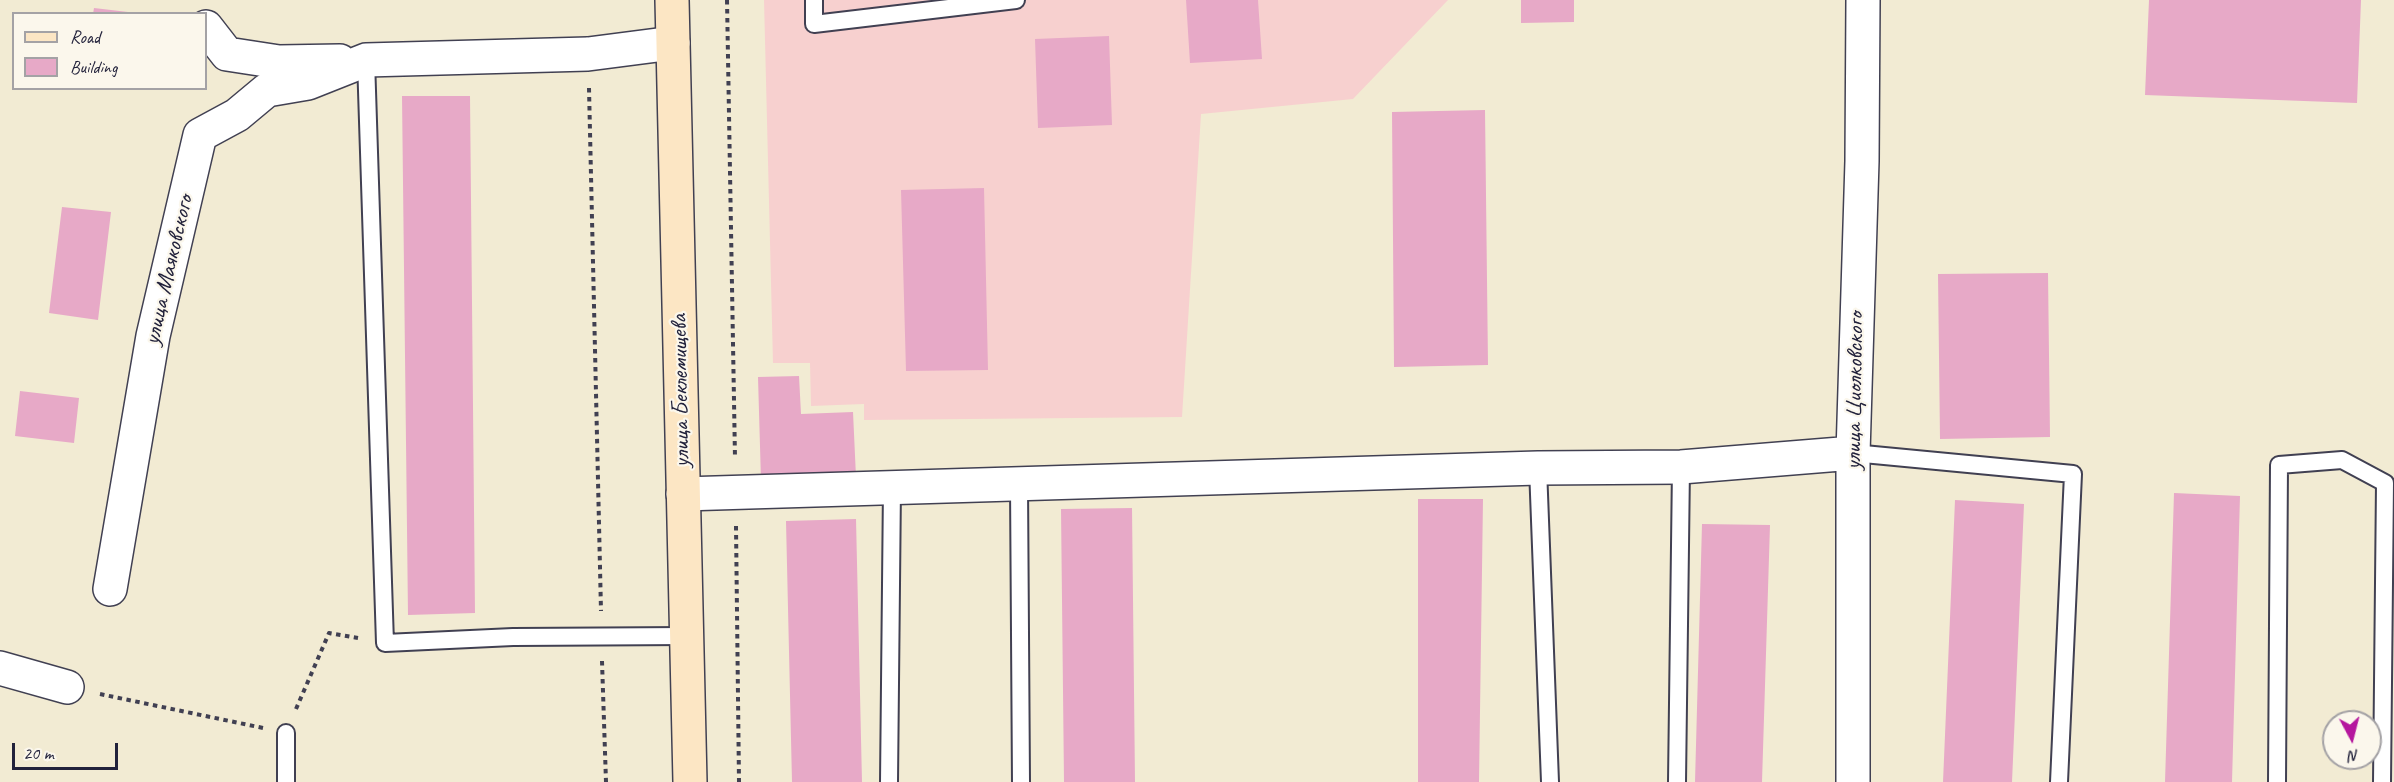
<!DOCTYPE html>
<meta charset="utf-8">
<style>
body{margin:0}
#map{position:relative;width:2394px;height:782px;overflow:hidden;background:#f2ebd3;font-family:Caveat,sans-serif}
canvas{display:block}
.legend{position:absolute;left:12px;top:12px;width:195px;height:78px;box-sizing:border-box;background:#fbf7ec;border:2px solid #a4a2a5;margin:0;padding:8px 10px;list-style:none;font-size:18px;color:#22223b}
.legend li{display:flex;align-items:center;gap:12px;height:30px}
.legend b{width:30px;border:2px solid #a4a2a5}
.north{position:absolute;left:2322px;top:710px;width:60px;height:60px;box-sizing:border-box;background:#fbf7ec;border:2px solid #a4a2a5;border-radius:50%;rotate:173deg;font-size:16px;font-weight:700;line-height:24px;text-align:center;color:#22223b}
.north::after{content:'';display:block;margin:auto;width:21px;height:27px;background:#b5179e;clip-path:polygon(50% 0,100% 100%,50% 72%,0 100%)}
.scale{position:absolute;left:12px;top:743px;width:106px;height:27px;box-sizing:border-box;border:3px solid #22223b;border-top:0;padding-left:8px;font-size:18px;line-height:21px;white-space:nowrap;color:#22223b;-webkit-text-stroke:4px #fbf7ec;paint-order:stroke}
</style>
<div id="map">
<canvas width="2394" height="782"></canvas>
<ul class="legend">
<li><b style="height:8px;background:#fce6c4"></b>Road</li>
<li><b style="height:16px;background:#e7a9c7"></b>Building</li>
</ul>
<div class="north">N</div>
<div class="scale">20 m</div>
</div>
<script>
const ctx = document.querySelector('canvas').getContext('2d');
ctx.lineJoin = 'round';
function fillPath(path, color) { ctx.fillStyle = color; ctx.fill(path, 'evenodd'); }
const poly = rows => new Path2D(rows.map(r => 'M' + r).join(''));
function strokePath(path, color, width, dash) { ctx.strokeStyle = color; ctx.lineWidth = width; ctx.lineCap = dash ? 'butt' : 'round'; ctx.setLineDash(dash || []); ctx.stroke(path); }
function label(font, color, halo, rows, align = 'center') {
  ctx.font = font + ' Caveat,sans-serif'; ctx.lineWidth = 4.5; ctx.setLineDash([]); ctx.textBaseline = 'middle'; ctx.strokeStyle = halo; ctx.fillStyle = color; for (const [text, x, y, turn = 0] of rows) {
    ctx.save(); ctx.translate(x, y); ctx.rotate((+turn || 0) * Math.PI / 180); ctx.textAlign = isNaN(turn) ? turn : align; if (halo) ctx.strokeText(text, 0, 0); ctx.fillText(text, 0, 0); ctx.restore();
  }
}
fillPath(poly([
 [764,0,1448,0,1353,99,1201,114,1182,417,864,420,864,404,811,406,810,363,773,363]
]), '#f7d0cf');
fillPath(poly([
 [1186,0,1258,0,1262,59,1190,63],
 [1521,0,1574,0,1574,22,1521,23],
 [2149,0,2361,0,2357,103,2145,95],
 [94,8,128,12,128,14,93,14],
 [1109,36,1112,125,1038,128,1035,39],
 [402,96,470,96,475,613,408,615],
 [1485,110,1488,365,1394,367,1392,112],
 [984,188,988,370,906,371,901,190],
 [62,207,111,212,98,320,49,313],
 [2048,273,2050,437,1940,439,1938,274],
 [799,376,801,414,853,412,856,477,761,481,758,377],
 [20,391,79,398,74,443,15,436],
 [2174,493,2240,496,2232,782,2165,782],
 [1418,499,1483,499,1479,782,1418,782],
 [1955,500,2024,504,2012,782,1943,782],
 [1132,508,1135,782,1064,782,1061,509],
 [856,519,862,782,792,782,786,521],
 [1702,524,1770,525,1762,782,1695,782]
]), '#e7a9c7');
const lane = poly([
 [814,0,814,24,1016,0],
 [366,60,385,643,513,637,688,636],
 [1853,453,2073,474,2059,782],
 [1538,468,1550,782],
 [1019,485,1021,782],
 [286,733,286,782],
 [889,782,892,486],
 [1677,782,1681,467],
 [2277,782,2279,465,2342,460,2385,483,2382,782]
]);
const street = poly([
 [206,27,227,54,279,62,340,61],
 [683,494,1538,468,1681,467,1853,453],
 [110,589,153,336,200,135,237,115,267,90,308,83,366,60,588,54,673,43],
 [0,668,67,687],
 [1853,782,1853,453,1862,161,1863,0]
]);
const secondary = poly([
 [672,0,690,782]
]);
strokePath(lane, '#414052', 20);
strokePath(street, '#414052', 36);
strokePath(secondary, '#414052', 36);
strokePath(poly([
 [727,0,735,458],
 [589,88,601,611],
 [736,526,739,782],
 [602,661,606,782],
 [100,694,263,728],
 [296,709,329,633,358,638]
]), '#414052', 4, [4.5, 4.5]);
strokePath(lane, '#fff', 16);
strokePath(street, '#fff', 33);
strokePath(secondary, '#fce6c4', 33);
label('24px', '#22223b', '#fbf7ec', [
 ["улица Маяковского",169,270,-77],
 ["улица Беклемищева",681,391,-91],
 ["улица Циолковского",1855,391,-89]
]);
</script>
